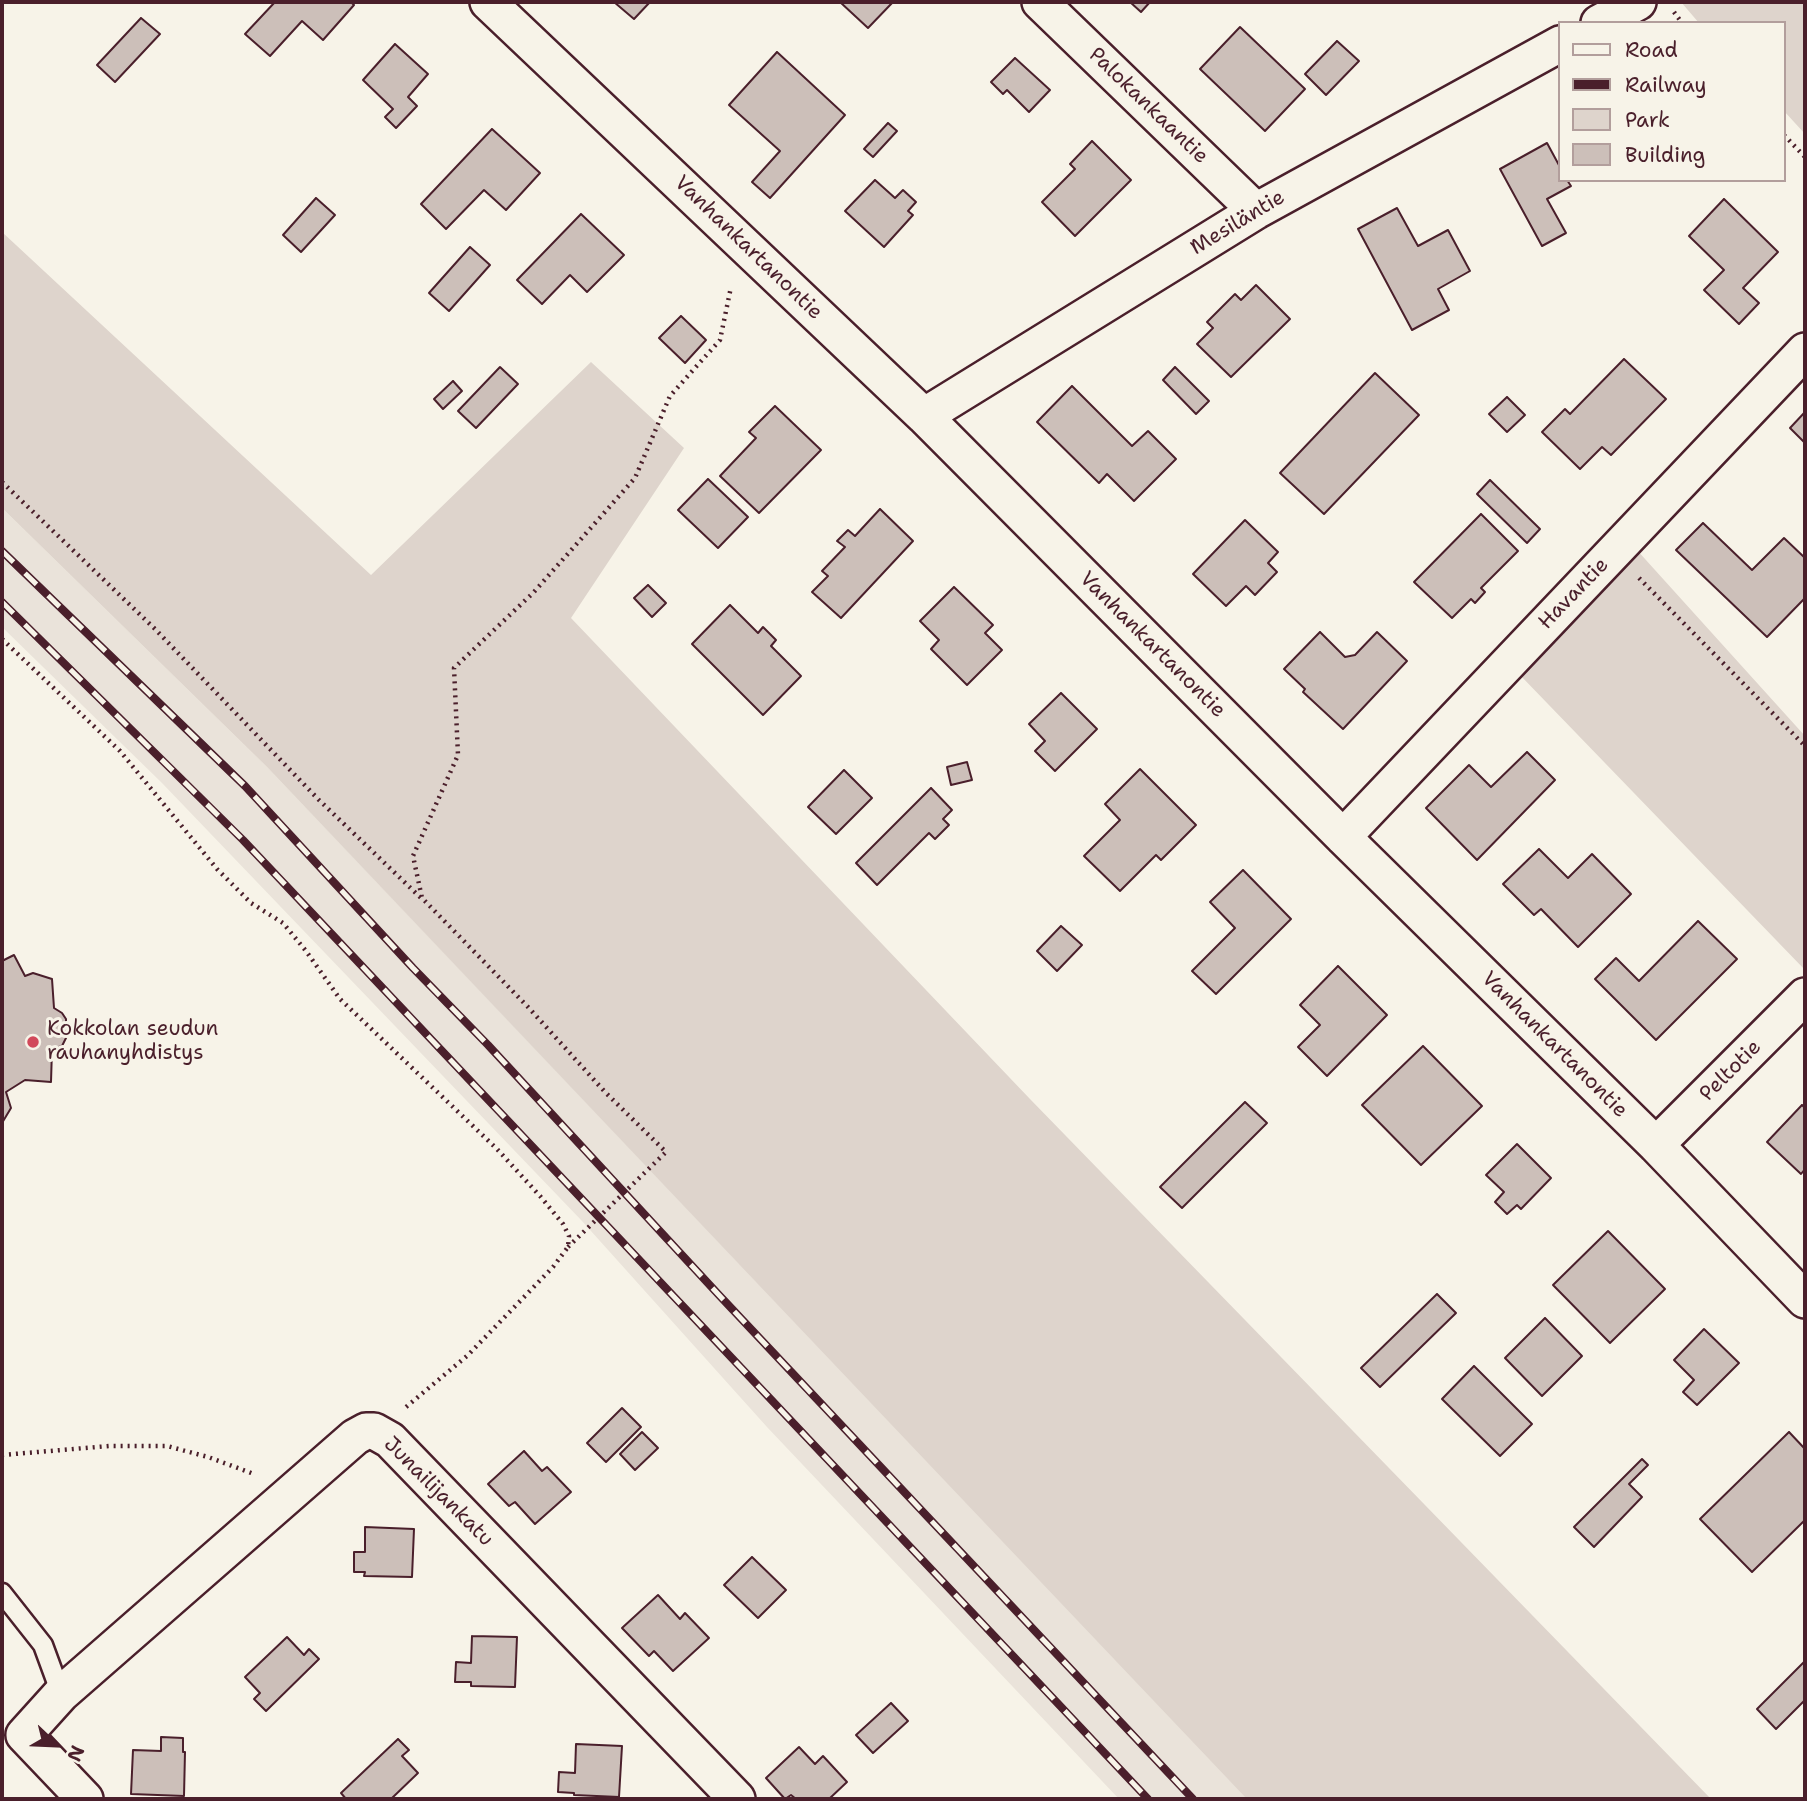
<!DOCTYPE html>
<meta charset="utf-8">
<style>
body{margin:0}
#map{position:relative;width:1807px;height:1801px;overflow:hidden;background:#f7f3e8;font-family:"Shantell Sans",sans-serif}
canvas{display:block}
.frame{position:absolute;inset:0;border:4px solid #4a1f2b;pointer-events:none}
.legend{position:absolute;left:1558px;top:21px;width:228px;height:161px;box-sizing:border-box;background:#f7f3e8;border:2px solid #b29e9c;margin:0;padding:9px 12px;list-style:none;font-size:21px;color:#4a1f2b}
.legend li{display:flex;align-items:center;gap:14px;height:35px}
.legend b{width:35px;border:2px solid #b29e9c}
.north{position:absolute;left:21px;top:1710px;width:70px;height:70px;-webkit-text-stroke:5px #f7f3e8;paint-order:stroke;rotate:113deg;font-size:19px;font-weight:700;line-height:28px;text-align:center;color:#4a1f2b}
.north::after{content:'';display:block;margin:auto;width:24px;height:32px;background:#4a1f2b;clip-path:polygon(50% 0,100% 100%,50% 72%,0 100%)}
</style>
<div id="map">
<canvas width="1807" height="1801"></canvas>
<div class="frame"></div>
<ul class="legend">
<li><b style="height:9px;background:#f7f3e8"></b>Road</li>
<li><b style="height:9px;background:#4a1f2b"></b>Railway</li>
<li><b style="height:19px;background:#ded4cc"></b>Park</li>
<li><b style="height:19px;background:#ccbfb9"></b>Building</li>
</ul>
<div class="north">N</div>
</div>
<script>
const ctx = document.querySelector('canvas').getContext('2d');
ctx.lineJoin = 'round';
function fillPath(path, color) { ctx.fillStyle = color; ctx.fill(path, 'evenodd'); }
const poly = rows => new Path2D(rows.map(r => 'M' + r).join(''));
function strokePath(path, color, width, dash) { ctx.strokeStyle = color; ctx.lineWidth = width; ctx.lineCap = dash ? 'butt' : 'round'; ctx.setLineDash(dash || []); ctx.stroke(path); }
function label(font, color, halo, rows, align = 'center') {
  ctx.font = font + ' "Shantell Sans",sans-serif'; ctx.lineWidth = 6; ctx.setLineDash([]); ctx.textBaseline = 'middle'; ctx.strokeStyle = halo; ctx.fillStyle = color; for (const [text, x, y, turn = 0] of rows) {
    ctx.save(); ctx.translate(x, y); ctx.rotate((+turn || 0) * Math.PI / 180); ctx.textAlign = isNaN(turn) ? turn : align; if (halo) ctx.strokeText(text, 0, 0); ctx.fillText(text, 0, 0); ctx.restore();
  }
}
fillPath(poly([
 [2,508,267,767,1250,1799,1119,1799,767,1427,582,1221,162,783,2,627]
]), '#eae3da');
fillPath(poly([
 [1681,2,1805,2,1805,134,1784,111,1784,23,1699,23],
 [2,232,371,575,591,362,684,448,571,618,1030,1099,1711,1799,1247,1799,267,767,2,508],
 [1636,549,1805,736,1805,970,1519,674]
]), '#ded4cc');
const building = poly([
 [275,2,351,2,354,5,323,40,302,21,270,56,245,34,275,2],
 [614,2,650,2,634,19,614,2],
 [840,2,893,2,868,28,840,2],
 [1130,2,1150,2,1141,12,1130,2],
 [141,18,160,34,115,82,97,65,141,18],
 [1240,27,1305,89,1265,131,1200,69,1240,27],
 [1337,41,1359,61,1326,95,1305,74,1337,41],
 [395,44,428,74,408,97,417,106,396,128,385,117,393,109,363,80,395,44],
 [777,52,845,115,770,198,752,182,780,151,729,105,777,52],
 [1015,58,1050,90,1029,112,1007,90,1003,94,991,82,1015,58],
 [888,123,897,131,873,157,864,149,888,123],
 [492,129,540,173,506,210,484,190,446,229,421,204,492,129],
 [1092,141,1131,180,1075,236,1042,202,1075,169,1070,164,1092,141],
 [1547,143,1560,167,1560,180,1567,180,1571,186,1547,199,1566,233,1542,246,1500,169,1547,143],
 [875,180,895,198,903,190,916,202,908,211,913,215,884,247,845,211,875,180],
 [316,198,335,215,301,252,283,235,316,198],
 [1724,199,1778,252,1743,288,1759,303,1739,324,1704,290,1724,270,1689,236,1724,199],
 [1397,208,1418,246,1448,230,1470,271,1438,289,1449,310,1412,330,1358,229,1397,208],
 [581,214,624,255,587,292,570,275,542,304,517,280,581,214],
 [470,247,490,265,449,311,429,293,470,247],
 [1256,285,1290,319,1231,377,1197,344,1213,328,1207,322,1235,294,1241,300,1256,285],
 [681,316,706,340,685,363,659,338,681,316],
 [1624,359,1666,399,1611,455,1602,447,1580,469,1542,432,1565,409,1570,414,1624,359],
 [500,367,518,384,476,428,458,411,500,367],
 [1175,367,1209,401,1196,414,1163,380,1175,367],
 [1375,373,1419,415,1324,514,1280,473,1375,373],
 [453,381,462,391,443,409,434,399,453,381],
 [1072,386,1132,446,1148,431,1176,459,1134,501,1107,474,1099,483,1037,422,1072,386],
 [1507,397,1525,415,1507,432,1489,414,1507,397],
 [775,406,821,450,759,513,720,476,756,438,749,432,775,406],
 [1805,412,1805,443,1790,428,1805,412],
 [708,479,748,517,718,548,678,510,708,479],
 [1490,480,1540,529,1527,543,1477,494,1490,480],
 [880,509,913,541,841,618,812,592,828,576,822,571,845,547,837,541,848,530,855,536,880,509],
 [1481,514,1518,551,1481,588,1485,592,1475,603,1471,599,1452,618,1414,582,1481,514],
 [1245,520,1278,552,1268,563,1277,572,1255,595,1246,586,1226,606,1193,574,1245,520],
 [1703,523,1752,570,1784,538,1805,558,1805,598,1767,637,1676,550,1703,523],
 [648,585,666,603,652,617,634,598,648,585],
 [954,587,993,625,985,633,1002,650,967,685,931,649,939,640,920,621,954,587],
 [730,605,758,633,763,627,776,640,771,646,801,676,763,715,692,644,730,605],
 [1320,632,1345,657,1355,655,1377,632,1407,661,1343,729,1303,692,1305,689,1284,669,1320,632],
 [1061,693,1097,729,1055,771,1035,751,1045,741,1029,724,1061,693],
 [1527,752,1555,780,1477,860,1426,808,1469,765,1491,787,1527,752],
 [967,762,972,780,951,785,947,767,967,762],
 [1140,769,1196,825,1161,860,1156,855,1120,891,1084,856,1120,820,1105,804,1140,769],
 [844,770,872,798,836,834,808,807,844,770],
 [931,788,952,810,943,819,949,825,935,839,929,833,877,885,856,863,931,788],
 [1539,849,1568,878,1592,854,1631,894,1578,947,1541,909,1534,915,1503,884,1539,849],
 [1243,870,1291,919,1216,994,1192,971,1235,928,1210,902,1243,870],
 [1698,921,1737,959,1656,1040,1595,979,1616,958,1639,981,1698,921],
 [1061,926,1082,945,1057,971,1037,951,1061,926],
 [14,955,25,976,33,973,52,979,54,1008,62,1013,66,1019,66,1038,62,1046,52,1049,51,1082,25,1080,6,1092,11,1108,2,1123,2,961,14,955],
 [1338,966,1387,1015,1327,1076,1298,1047,1320,1025,1300,1005,1338,966],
 [1423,1046,1482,1106,1421,1165,1362,1105,1423,1046],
 [1245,1102,1267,1123,1182,1208,1160,1187,1245,1102],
 [1802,1105,1805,1108,1805,1169,1801,1174,1767,1142,1802,1105],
 [1517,1144,1551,1178,1521,1209,1517,1205,1507,1214,1495,1202,1504,1192,1486,1175,1517,1144],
 [1608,1231,1665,1289,1610,1343,1553,1285,1608,1231],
 [1437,1294,1456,1313,1380,1387,1361,1368,1437,1294],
 [1545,1318,1582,1356,1542,1396,1505,1358,1545,1318],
 [1704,1329,1739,1363,1697,1405,1683,1392,1694,1380,1674,1360,1704,1329],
 [1474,1366,1532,1424,1500,1456,1442,1399,1474,1366],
 [622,1408,641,1427,606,1462,587,1443,622,1408],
 [642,1432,658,1448,635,1470,620,1454,642,1432],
 [1789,1432,1805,1449,1805,1520,1752,1572,1700,1519,1789,1432],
 [524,1451,542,1471,547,1467,571,1492,535,1524,515,1502,509,1506,488,1484,524,1451],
 [1642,1459,1648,1465,1629,1484,1642,1497,1594,1547,1574,1527,1642,1459],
 [365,1527,414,1529,412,1577,364,1576,365,1572,354,1572,354,1552,365,1552,365,1527],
 [752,1557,786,1590,758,1618,724,1585,752,1557],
 [658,1595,680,1619,685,1613,709,1638,673,1671,654,1651,649,1656,622,1628,658,1595],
 [472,1636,517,1637,515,1687,471,1686,471,1682,455,1682,456,1662,471,1663,472,1636],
 [287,1637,304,1655,309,1649,319,1659,266,1711,254,1699,260,1693,245,1677,287,1637],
 [1805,1661,1805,1700,1776,1729,1757,1709,1805,1661],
 [891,1703,908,1721,873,1753,856,1735,891,1703],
 [161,1737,183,1738,183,1752,185,1752,184,1796,131,1794,133,1750,161,1751,161,1737],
 [398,1739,409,1750,402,1756,418,1773,391,1799,362,1799,360,1798,358,1799,346,1799,341,1793,398,1739],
 [576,1744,622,1746,619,1797,574,1795,574,1793,558,1792,559,1772,575,1773,576,1744],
 [799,1747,815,1764,823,1756,847,1782,829,1799,796,1799,791,1795,785,1799,766,1778,799,1747]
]);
fillPath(building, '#ccbfb9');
strokePath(building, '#4a1f2b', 2);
const service = poly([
 [2,1593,43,1645,61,1694]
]);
const minor = poly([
 [488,2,924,416,1343,837,1656,1145,1805,1300],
 [1040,2,1256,211],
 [1599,23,1638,2],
 [924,416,1256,211,1560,44],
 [1343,837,1805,351],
 [1656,1145,1805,996],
 [85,1799,24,1735,61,1694,355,1437,366,1431,374,1431,390,1440,737,1799]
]);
strokePath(service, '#4a1f2b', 23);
strokePath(minor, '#4a1f2b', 40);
strokePath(poly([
 [1674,12,1682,23],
 [1784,135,1805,157],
 [2,482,155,629,319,800,421,898],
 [1639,578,1805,746],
 [2,639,120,751,217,869,251,903,283,923,306,951,340,999,497,1149,540,1196,563,1224,569,1236,568,1247,553,1267,468,1355,406,1407],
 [568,1247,666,1152,605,1092,528,1007,422,898,413,856,458,755,454,668,534,592,635,478,670,396,720,340,731,287],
 [2,1455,109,1446,167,1446,208,1457,254,1474]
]), '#4a1f2b', 4.5, [2, 5]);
strokePath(service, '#f7f3e8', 18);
strokePath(minor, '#f7f3e8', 35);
const rail = poly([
 [2,551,245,786,413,968,488,1045,718,1294,1193,1799],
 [2,602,243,840,1148,1799]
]);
strokePath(rail, '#4a1f2b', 8);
strokePath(rail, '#f7f3e8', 5, [16]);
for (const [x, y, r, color] of [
 [33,1042,7,"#d1495b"]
]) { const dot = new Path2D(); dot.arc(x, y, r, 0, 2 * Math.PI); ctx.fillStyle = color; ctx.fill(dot); strokePath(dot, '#f7f3e8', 2.5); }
label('21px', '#4a1f2b', '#f7f3e8', [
 ["Palokankaantie",1148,106,44],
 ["Mesiläntie",1238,223,-31],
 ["Vanhankartanontie",748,248,44],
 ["Havantie",1574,594,-46],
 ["Vanhankartanontie",1152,645,45],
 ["Vanhankartanontie",1554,1045,45],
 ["Peltotie",1731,1071,-45],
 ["Junailijankatu",438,1492,45]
]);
label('21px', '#4a1f2b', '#f7f3e8', [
 ["Kokkolan seudun",47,1030],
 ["rauhanyhdistys",47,1054]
], 'left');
</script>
